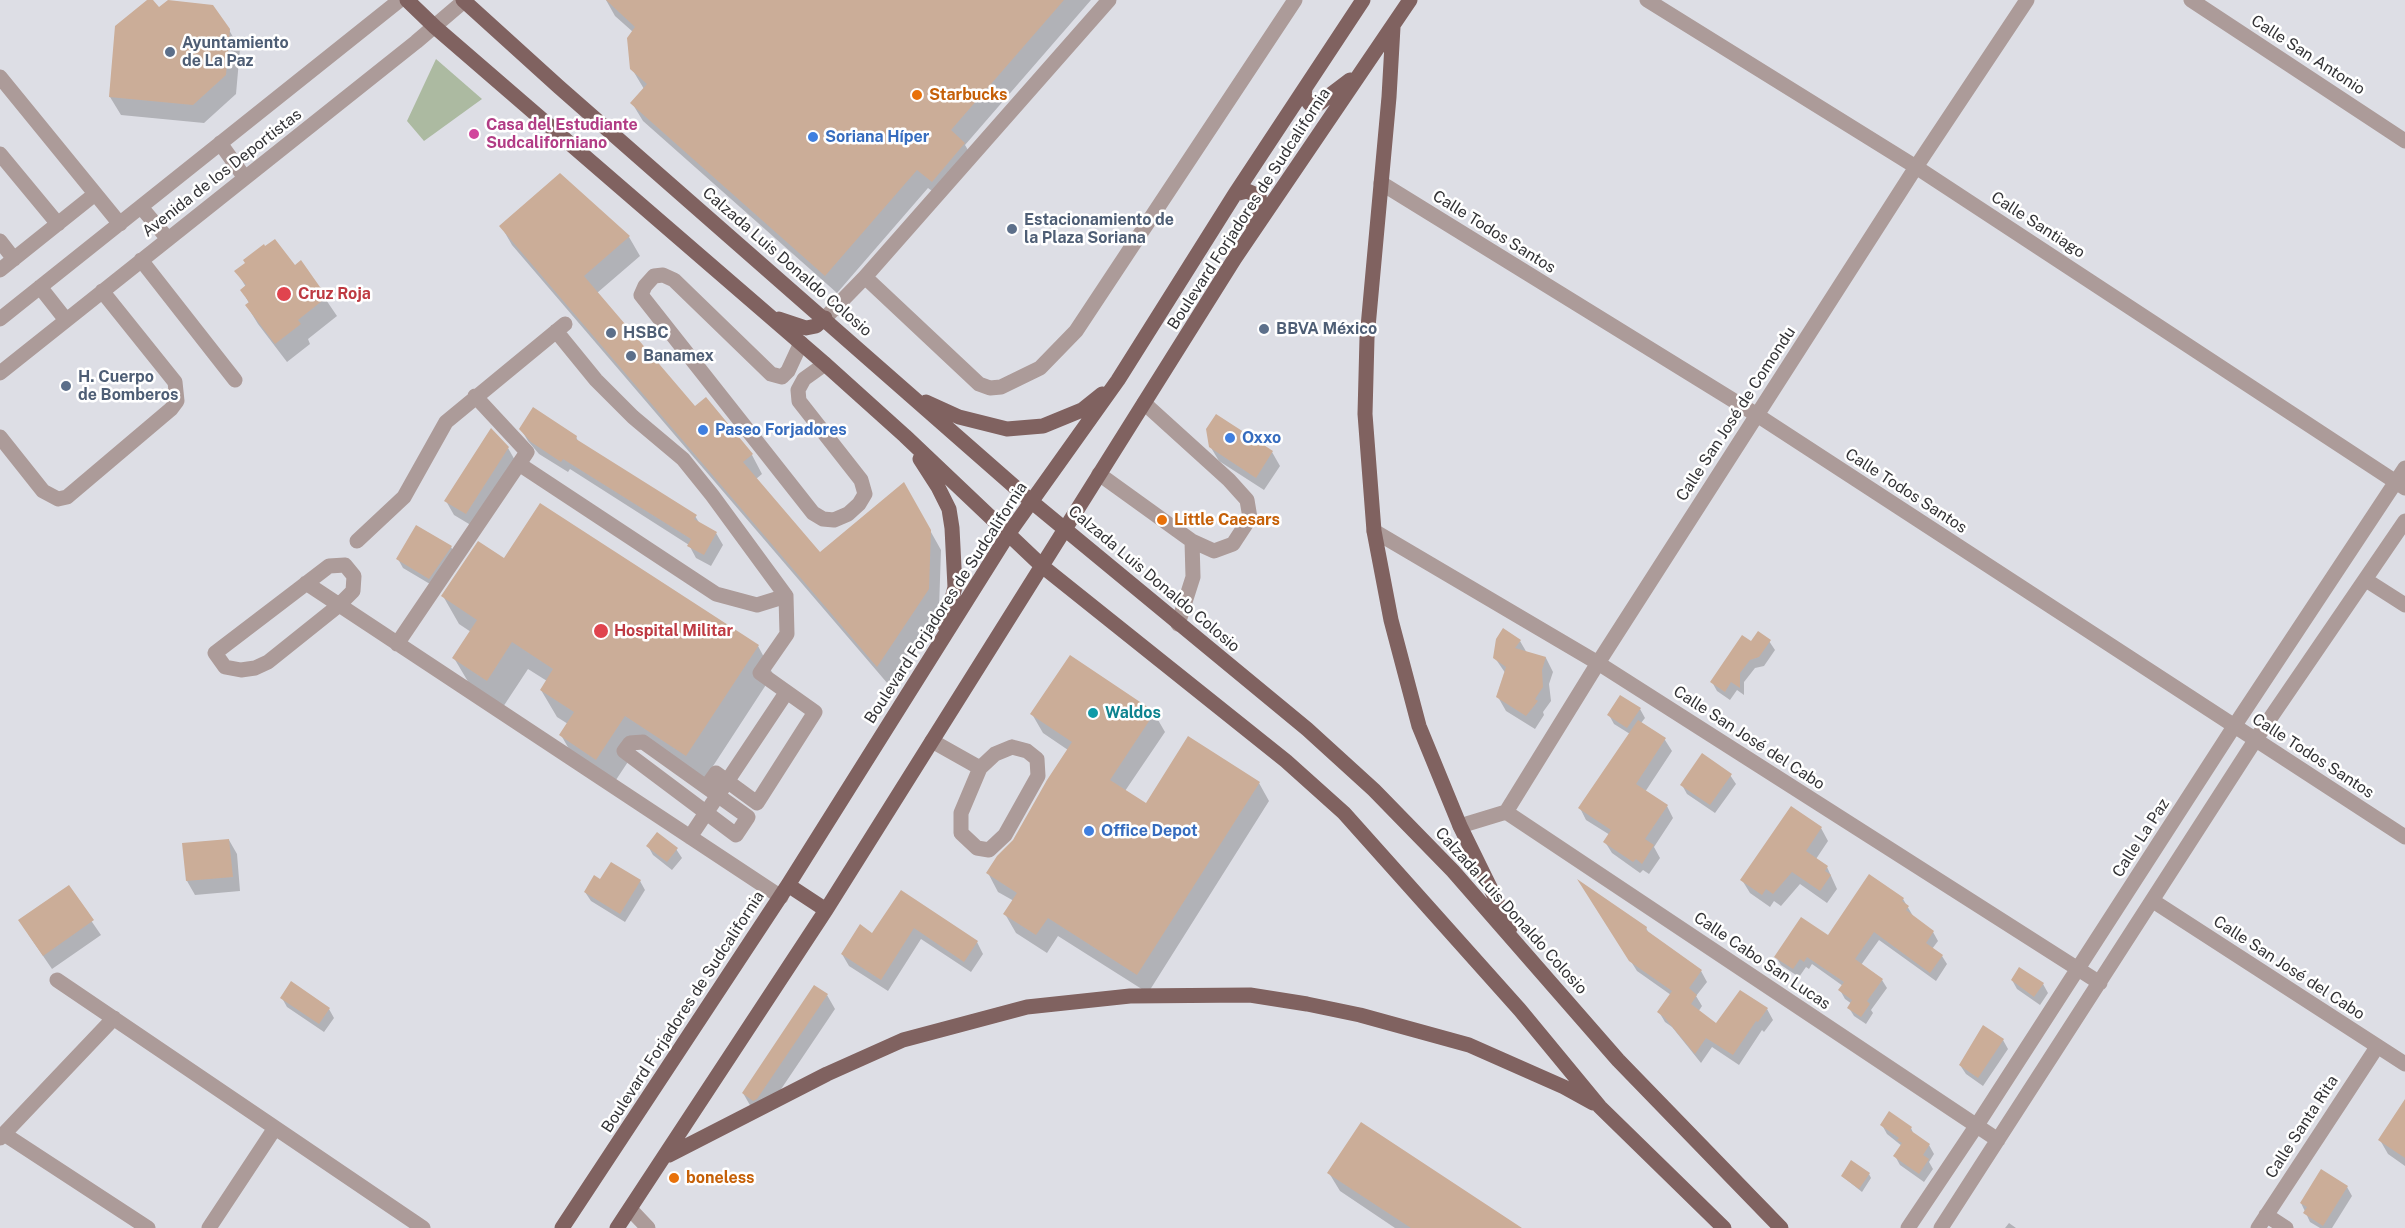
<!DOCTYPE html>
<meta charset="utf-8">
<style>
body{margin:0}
canvas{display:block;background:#dddee5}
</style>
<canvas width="2405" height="1228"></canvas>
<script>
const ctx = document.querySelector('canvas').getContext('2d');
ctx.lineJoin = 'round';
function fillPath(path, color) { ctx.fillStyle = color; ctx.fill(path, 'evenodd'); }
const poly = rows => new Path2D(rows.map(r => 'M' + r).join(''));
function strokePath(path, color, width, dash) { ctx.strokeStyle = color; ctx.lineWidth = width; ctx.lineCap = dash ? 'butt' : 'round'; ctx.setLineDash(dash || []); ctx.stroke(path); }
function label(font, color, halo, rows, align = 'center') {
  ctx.font = font + ' "Public Sans",sans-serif'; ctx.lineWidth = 5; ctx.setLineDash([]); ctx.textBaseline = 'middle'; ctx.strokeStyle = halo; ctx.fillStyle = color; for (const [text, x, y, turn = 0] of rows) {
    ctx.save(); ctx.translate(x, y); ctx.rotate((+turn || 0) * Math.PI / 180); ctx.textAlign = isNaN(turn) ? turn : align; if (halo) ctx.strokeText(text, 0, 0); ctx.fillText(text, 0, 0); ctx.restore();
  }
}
fillPath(poly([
 [436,59,482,99,424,141,407,121]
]), '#acbaa1');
fillPath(poly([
 [149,0,159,9,229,30,240,49,236,94,204,123,121,115,110,97],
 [606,0,1091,0,965,145,975,162,943,199,928,188,837,293,643,121,632,103,644,89,632,69,633,32,615,16],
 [560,175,629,237,640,256,597,293,695,408,705,399,752,455,762,474,756,479,820,554,904,484,941,550,939,609,888,684,512,245,501,226],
 [301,263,337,316,308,339,310,344,287,362,258,324,247,306,249,303,242,290,246,287,236,271,295,267],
 [521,429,576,437,579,443,695,516,700,524,716,533,723,545,711,566,696,558,689,545,570,469,568,472,539,454,528,441],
 [1210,446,1272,452,1280,466,1264,490,1219,461],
 [508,448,516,462,474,527,454,515,446,501],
 [451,547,456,556,435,587,403,568,398,559],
 [505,560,758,646,773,674,702,783,641,742,612,786,577,763,561,735,568,724,557,717,541,690,547,681,528,669,503,707,470,685,454,658,471,632,459,624,443,596],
 [1520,641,1527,653,1546,658,1553,672,1549,684,1551,701,1543,712,1544,715,1535,729,1506,711,1498,697,1506,674,1495,658],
 [1769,641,1775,650,1764,666,1755,668,1744,682,1744,695,1737,690,1730,700,1717,691,1712,682,1751,643],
 [1640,709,1645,718,1641,723,1665,740,1672,751,1645,792,1667,806,1673,818,1654,847,1660,858,1649,874,1643,870,1640,873,1612,853,1605,842,1610,835,1586,820,1580,808,1630,734,1614,724,1609,715],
 [1154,713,1165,732,1125,791,1146,805,1259,783,1269,801,1148,993,1058,936,1047,953,1016,933,1005,914,1014,901,998,892,988,873,1015,841,1068,750,1043,733,1032,714],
 [1730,775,1736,784,1715,813,1687,794,1682,785],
 [1821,828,1828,841,1816,859,1827,867,1837,889,1827,903,1800,884,1781,906,1774,901,1770,907,1750,893,1742,880],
 [229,840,237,854,240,891,195,895,187,881,184,845],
 [648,846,676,849,682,858,672,870,653,855],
 [601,881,640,881,645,890,625,922,591,901,585,892],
 [1582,884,1646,928,1650,935,1701,971,1707,982,1696,996,1702,1006,1698,1012,1716,1025,1767,1009,1773,1020,1764,1032,1762,1030,1739,1065,1712,1047,1701,1063,1672,1027,1665,1022,1659,1012,1671,995,1637,971],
 [68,887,101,935,52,969,28,934],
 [902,892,977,942,983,954,971,972,921,939,888,991,849,966,842,954,873,935],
 [1903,899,1913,916,1933,932,1938,941,1932,949,1942,956,1947,964,1936,981,1879,940,1861,965,1882,980,1887,988,1871,1010,1873,1013,1866,1024,1854,1016,1849,1008,1852,1004,1845,999,1840,990,1843,986,1812,964,1809,969,1806,967,1799,977,1781,965,1776,957,1828,937],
 [2012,980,2043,984,2048,993,2040,1005,2017,989],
 [827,995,835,1009,765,1113,751,1107,743,1093],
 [282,998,329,1009,334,1018,324,1032,287,1007],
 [1983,1027,2003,1040,2008,1049,1983,1086,1966,1074,1960,1065],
 [2405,1114,2405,1166,2388,1154,2380,1140],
 [1882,1125,1911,1128,1914,1135,1929,1145,1934,1154,1929,1162,1933,1169,1924,1182,1900,1165,1895,1156,1902,1146,1887,1134],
 [1329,1173,1512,1228,1395,1228,1340,1191],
 [1869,1174,1871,1178,1862,1192,1842,1176],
 [2347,1187,2352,1196,2332,1228,2320,1228,2310,1222,2301,1203],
 [2009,1223,2016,1228,2005,1228]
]), '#0003');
fillPath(poly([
 [147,0,153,0,159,7,168,0,213,5,230,29,226,75,193,105,109,97,115,26],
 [606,0,1064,0,951,130,965,143,932,182,917,170,825,276,630,103,647,84,630,69,627,38,635,27],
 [560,173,630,236,584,276,695,406,706,397,753,454,743,462,820,552,904,482,931,530,929,589,877,667,499,226],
 [275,239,295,265,301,260,327,297,298,320,301,324,275,344,245,305,249,302,240,290,246,285,234,271,245,263,243,260,264,244,265,246],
 [533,407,577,436,576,439,697,515,694,519,717,532,704,555,687,546,691,539,563,459,561,462,531,442,519,429],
 [1216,414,1273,451,1256,478,1209,447,1206,429],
 [491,428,509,447,466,514,444,501],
 [540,503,759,645,686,756,625,716,596,760,559,735,574,712,540,690,553,669,512,642,487,681,452,658,477,620,441,596,478,541,504,558],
 [416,525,452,546,429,579,396,559],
 [1503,628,1521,640,1515,648,1546,657,1542,670,1543,687,1535,699,1538,701,1526,716,1496,697,1506,667,1493,658,1496,639],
 [1758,631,1771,640,1759,657,1750,660,1740,673,1740,688,1731,682,1725,692,1710,682,1742,635,1751,641],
 [1070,655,1155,712,1110,780,1146,803,1188,736,1260,782,1137,975,1048,918,1036,935,1003,914,1017,893,986,873,997,856,1013,840,1047,780,1072,742,1030,714],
 [1620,695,1641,708,1627,728,1607,715],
 [1638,720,1666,738,1636,784,1668,805,1645,839,1654,845,1642,864,1636,859,1633,862,1603,842,1611,830,1578,808],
 [1702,753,1732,774,1710,805,1680,785],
 [1791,806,1822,827,1806,851,1828,866,1825,871,1831,875,1820,891,1792,872,1773,894,1766,889,1762,895,1740,880],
 [657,832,678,848,667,862,646,846],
 [229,839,233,877,186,881,182,843],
 [611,862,641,880,620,914,584,892,594,875,600,879],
 [1869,874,1904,898,1902,901,1909,906,1906,910,1934,931,1926,943,1943,955,1930,973,1874,932,1855,959,1883,979,1867,1001,1870,1004,1861,1017,1847,1008,1852,1000,1838,990,1844,982,1807,957,1804,962,1800,959,1793,969,1774,957,1801,917,1828,935],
 [1577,879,1647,927,1646,930,1702,970,1689,988,1697,995,1691,1004,1716,1023,1740,990,1768,1008,1758,1022,1756,1021,1733,1055,1706,1038,1695,1054,1664,1017,1657,1012,1672,991,1629,961],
 [69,885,94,920,43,956,18,920],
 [901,890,978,941,964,962,914,928,881,980,841,954,860,924,872,933],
 [2019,967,2044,983,2034,997,2011,980],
 [291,981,330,1008,319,1024,280,998],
 [814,985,828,994,757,1099,753,1101,742,1093],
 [1983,1025,2004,1039,1978,1078,1959,1065],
 [2405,1099,2405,1158,2378,1140],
 [1889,1111,1912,1127,1910,1130,1930,1144,1923,1155,1929,1159,1919,1174,1893,1156,1902,1143,1897,1140,1899,1138,1880,1125],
 [1361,1122,1522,1228,1411,1228,1327,1173],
 [1851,1160,1870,1173,1859,1189,1841,1176],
 [2321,1169,2348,1186,2323,1226,2303,1213,2307,1207,2300,1203]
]), '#cbad98');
strokePath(poly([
 [1647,0,1916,167,2405,488],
 [2191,0,2405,141],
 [0,77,120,224],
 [220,143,245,178],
 [0,154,58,224],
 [1381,183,1757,415,2405,837],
 [141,207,168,239],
 [0,241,14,259],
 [141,260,235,380],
 [0,270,95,194],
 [865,277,979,384,990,388,1001,387,1040,368,1076,331,1295,0],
 [40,287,66,320],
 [825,318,865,277,1109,0],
 [0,319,400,0],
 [556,331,596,380,633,417,683,459,712,495,786,596,787,634,760,673,815,712,757,803,716,773,706,787],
 [801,343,788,371,782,377,771,374,674,280,663,275,654,276,645,286,641,295,813,513,823,519,834,520,848,514,859,504,865,494,861,480,799,401,798,390,804,379,825,364],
 [0,373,416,42,464,1],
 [0,437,43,491,58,499,67,497,171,409,177,401,175,382,102,291],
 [519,464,716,594,757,605,786,596],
 [1099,474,1192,541,1214,551,1233,544,1250,518,1247,500,1229,480,1144,403],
 [1374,531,1598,663,2100,983],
 [357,541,404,497,446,422,565,324],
 [345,565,354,576,353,591,338,606,268,662,255,668,241,670,225,667,215,653,329,566,345,565],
 [2366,580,2405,605],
 [306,583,781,897],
 [1178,624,1193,577,1192,541],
 [397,644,527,452,475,396],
 [932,741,980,768],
 [643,742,748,817,736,835,624,751,630,743,643,742],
 [1012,747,1027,751,1037,759,1038,776,1005,835,989,850,977,848,961,833,961,813,980,768,995,754,1012,747],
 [1506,812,1998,1140],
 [1460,826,1506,812,1598,663,1916,167,2027,0],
 [690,837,786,693],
 [2153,901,2405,1064],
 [57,980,423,1228],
 [4,1134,148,1228],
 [0,1138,114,1018],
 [630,1209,648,1228],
 [2266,1215,2286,1228],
 [209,1228,275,1128],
 [1908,1228,1977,1125,2235,725,2405,468],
 [1941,1228,2256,739,2405,521],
 [2258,1228,2377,1047]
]), '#ac9b99', 15);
strokePath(poly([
 [407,0,435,27,825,364,905,436,1042,566,1286,761,1344,813,1520,1010,1600,1107,1724,1228],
 [463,0,559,87,1032,502,1307,729,1374,790,1453,871,1618,1060,1781,1228],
 [1393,27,1389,97,1367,338,1365,414,1374,531,1391,620,1419,726,1460,826,1510,928],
 [1305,89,1304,95,1307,100,1310,104,1317,105,1350,80],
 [1235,194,1247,191,1259,196,1260,202,1250,222],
 [779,319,806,328,816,326,825,318],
 [926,402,959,417,1007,429,1043,426,1082,410,1102,394],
 [920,459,938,487,949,509,952,528,955,587,945,626],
 [788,885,826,910],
 [669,1155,827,1074,903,1040,1027,1007,1130,996,1250,995,1307,1004,1360,1015,1469,1045,1564,1087,1593,1103],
 [562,1228,788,885,1009,533,1118,380,1235,194,1363,0],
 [617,1228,826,910,1235,258,1410,0]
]), '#806260', 15);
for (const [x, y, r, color] of [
 [170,52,6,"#5c6f8a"],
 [917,95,6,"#e8710a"],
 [474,134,6,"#d1479c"],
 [813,137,6,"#3f7fe0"],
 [1012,229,6,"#5c6f8a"],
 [284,294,8,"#e0444e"],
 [1264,329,6,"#5c6f8a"],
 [611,333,6,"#5c6f8a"],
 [631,356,6,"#5c6f8a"],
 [66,386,6,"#5c6f8a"],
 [703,430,6,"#3f7fe0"],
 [1230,438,6,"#3f7fe0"],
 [1162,520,6,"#e8710a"],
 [601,631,8,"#e0444e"],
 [1093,713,6,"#0f9aa8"],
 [1089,831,6,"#3f7fe0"],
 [674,1178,6,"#e8710a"]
]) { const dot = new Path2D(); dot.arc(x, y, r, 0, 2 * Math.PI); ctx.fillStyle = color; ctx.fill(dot); strokePath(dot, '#fff', 2); }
label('bold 16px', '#4e5e75', '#fff', [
 ["Ayuntamiento",182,43],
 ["de La Paz",182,61],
 ["Estacionamiento de",1024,220],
 ["la Plaza Soriana",1024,238],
 ["BBVA México",1276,329],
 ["HSBC",623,333],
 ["Banamex",643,356],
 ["H. Cuerpo",78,377],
 ["de Bomberos",78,395]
], 'left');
label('16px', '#333336', '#fff', [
 ["Calle San Antonio",2308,55,33],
 ["Avenida de los Deportistas",222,173,-38],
 ["Boulevard Forjadores de Sudcalifornia",1249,209,-57],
 ["Calle Santiago",2038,225,33],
 ["Calle Todos Santos",1494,232,32],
 ["Calzada Luis Donaldo Colosio",787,262,41],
 ["Calle San José de Comondu",1736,414,-57],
 ["Calle Todos Santos",1906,491,33],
 ["Calzada Luis Donaldo Colosio",1154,579,40],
 ["Boulevard Forjadores de Sudcalifornia",946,603,-57],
 ["Calle San José del Cabo",1749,738,33],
 ["Calle Todos Santos",2313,756,33],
 ["Calle La Paz",2141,838,-57],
 ["Calzada Luis Donaldo Colosio",1511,911,48],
 ["Calle Cabo San Lucas",1762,961,34],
 ["Calle San José del Cabo",2289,968,33],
 ["Boulevard Forjadores de Sudcalifornia",683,1012,-57],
 ["Calle Santa Rita",2302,1127,-57]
]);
label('bold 16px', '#c56008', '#fff', [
 ["Starbucks",929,95],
 ["Little Caesars",1174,520],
 ["boneless",686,1178]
], 'left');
label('bold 16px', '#b23c85', '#fff', [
 ["Casa del Estudiante",486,125],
 ["Sudcaliforniano",486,143]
], 'left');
label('bold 16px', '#366cbe', '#fff', [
 ["Soriana Híper",825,137],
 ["Paseo Forjadores",715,430],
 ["Oxxo",1242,438],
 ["Office Depot",1101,831]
], 'left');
label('bold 16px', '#be3a42', '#fff', [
 ["Cruz Roja",298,294],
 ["Hospital Militar",614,631]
], 'left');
label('bold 16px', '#0d838f', '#fff', [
 ["Waldos",1105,713]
], 'left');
</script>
